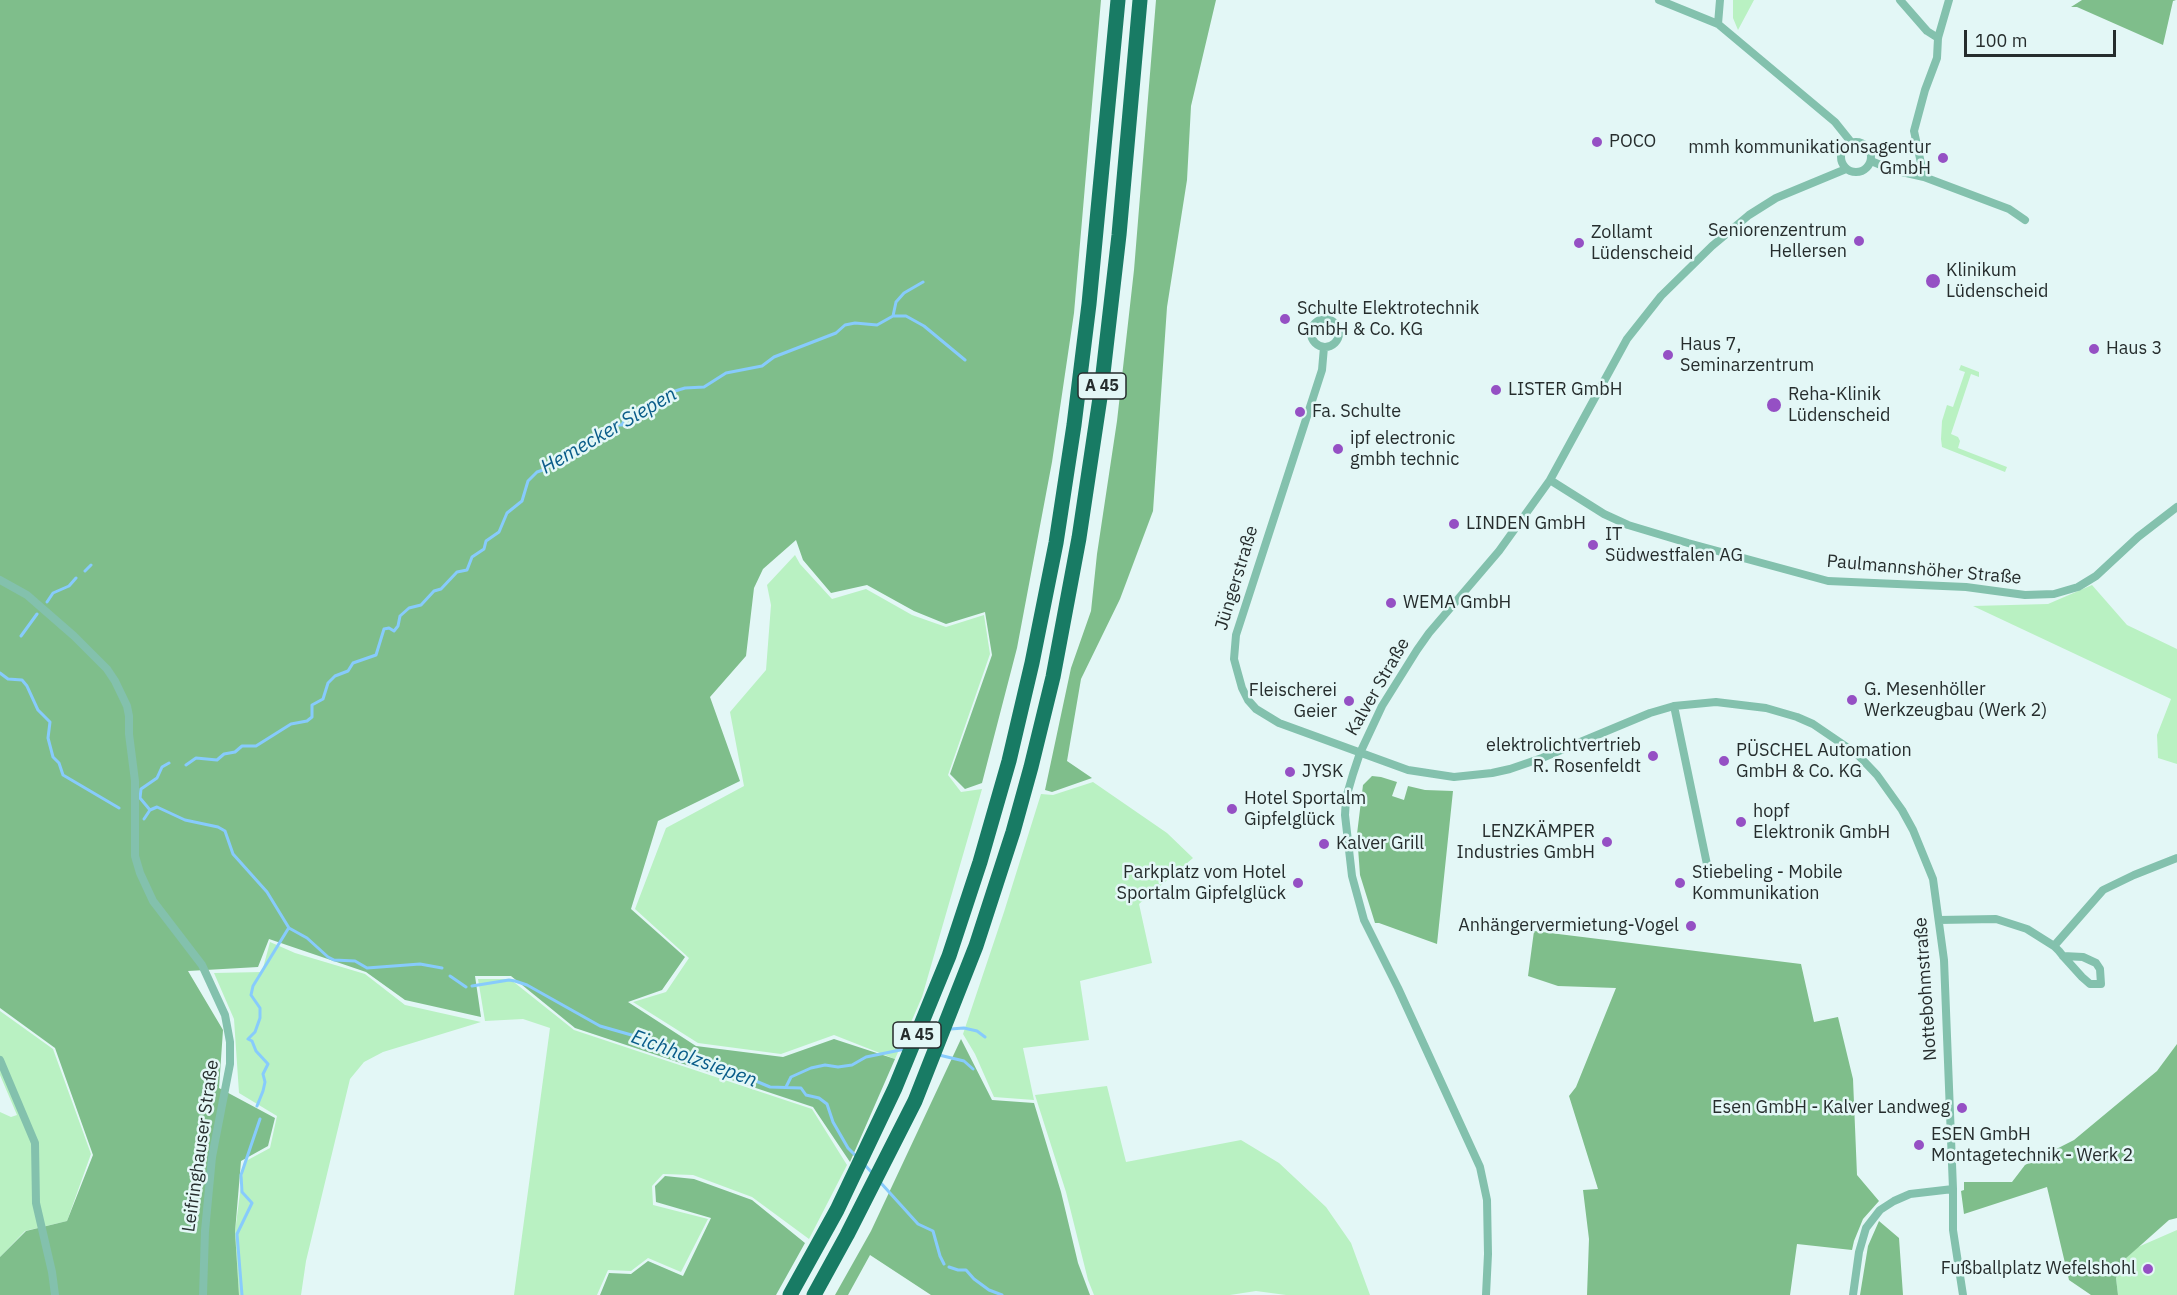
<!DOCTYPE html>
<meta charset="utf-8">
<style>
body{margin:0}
#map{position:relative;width:2177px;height:1295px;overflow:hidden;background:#e3f7f6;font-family:"IBM Plex Sans",sans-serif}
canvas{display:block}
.scale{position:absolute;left:1964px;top:30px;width:152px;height:27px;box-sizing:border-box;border:3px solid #262d2d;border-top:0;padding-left:8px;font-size:18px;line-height:21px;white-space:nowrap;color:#262d2d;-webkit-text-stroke:4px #e3f7f6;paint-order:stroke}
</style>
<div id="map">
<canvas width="2177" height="1295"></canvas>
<div class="scale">100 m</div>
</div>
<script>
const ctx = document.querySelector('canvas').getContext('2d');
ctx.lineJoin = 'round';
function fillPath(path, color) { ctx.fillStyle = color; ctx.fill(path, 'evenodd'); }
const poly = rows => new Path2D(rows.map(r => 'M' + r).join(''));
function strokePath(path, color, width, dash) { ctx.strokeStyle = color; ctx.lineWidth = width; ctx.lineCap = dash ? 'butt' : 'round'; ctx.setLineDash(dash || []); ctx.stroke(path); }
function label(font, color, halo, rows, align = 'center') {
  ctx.font = font + ' "IBM Plex Sans",sans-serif'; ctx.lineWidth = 5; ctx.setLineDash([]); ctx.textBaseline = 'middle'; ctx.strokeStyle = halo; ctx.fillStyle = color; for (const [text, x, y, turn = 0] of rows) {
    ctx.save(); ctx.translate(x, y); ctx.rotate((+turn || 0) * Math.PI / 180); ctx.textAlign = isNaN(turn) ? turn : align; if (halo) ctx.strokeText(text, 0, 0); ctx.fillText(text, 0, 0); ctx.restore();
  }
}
fillPath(poly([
 [1733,0,1754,0,1738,30,1733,18],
 [1961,365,1979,372,1979,377,1971,374,1951,434,1958,437,1960,441,1958,448,2007,467,2005,472,1942,447,1941,439,1942,421,1947,405,1953,407,1965,372,1959,370],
 [795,555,800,564,832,599,866,589,912,615,946,627,984,615,990,654,948,775,961,792,982,789,922,997,895,1059,834,1035,781,1054,698,1043,633,1002,666,992,689,958,635,909,666,828,744,786,730,712,766,670,771,605,767,585],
 [2092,585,2127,625,2177,649,2177,764,2158,758,2157,735,2171,699,1973,606,2048,604],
 [1093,782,1167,833,1193,858,1139,904,1152,963,1080,981,1089,1040,1023,1048,1034,1100,994,1097,975,1054,963,1034,1004,912,1041,794,1053,795],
 [270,942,295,953,365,974,405,1005,481,1022,383,1052,364,1062,350,1079,306,1261,301,1295,239,1295,235,1232,244,1162,270,1148,277,1116,239,1093,234,1019,214,973,262,972],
 [478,979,510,979,574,1030,812,1109,847,1165,809,1239,752,1197,693,1175,663,1174,652,1186,653,1205,708,1219,681,1272,648,1258,631,1271,608,1270,597,1295,514,1295,550,1028,523,1019,485,1021],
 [0,1011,53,1049,91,1154,67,1221,25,1231,0,1257,0,1112,11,1117,17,1115,0,1075],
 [1107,1086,1126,1162,1241,1140,1279,1163,1326,1207,1351,1243,1370,1295,1286,1295,1256,1291,1230,1295,1094,1295,1088,1280,1066,1192,1035,1095],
 [2177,1230,2177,1295,2118,1295,2116,1278,2124,1260,2138,1247]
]), '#b9f1c2');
fillPath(poly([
 [0,0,1101,0,1074,313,1052,462,1017,648,982,783,965,789,950,774,992,655,985,612,946,624,914,611,867,585,831,593,803,560,796,540,763,569,754,588,746,656,710,697,740,781,658,821,631,909,685,957,662,990,628,1002,696,1046,783,1057,834,1039,895,1059,850,1162,813,1107,575,1028,511,976,475,976,481,1017,405,1000,366,972,269,939,258,967,188,971,223,1030,219,1088,275,1118,268,1146,241,1161,235,1232,239,1295,0,1295,0,1257,26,1231,67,1221,93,1155,55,1048,0,1008],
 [1156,0,1216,0,1191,106,1187,180,1167,307,1153,511,1120,599,1081,679,1067,761,1092,778,1052,792,1045,790,1071,668,1091,611,1097,554,1117,421,1134,270],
 [2082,0,2176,0,2173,1,2163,45,2077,7,2071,7],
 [1372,776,1381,777,1397,782,1392,796,1404,800,1408,786,1425,790,1453,791,1437,944,1379,923,1375,923,1360,875,1357,834,1363,785],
 [1534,931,1801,964,1814,1022,1838,1017,1853,1079,1857,1175,1879,1201,1863,1219,1854,1241,1852,1250,1797,1244,1790,1295,1587,1295,1589,1239,1583,1190,1598,1189,1569,1096,1576,1087,1616,988,1558,986,1528,976],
 [961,1039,992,1100,1034,1103,1061,1192,1078,1263,1090,1295,931,1295,870,1255,848,1295,835,1295,871,1231],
 [2177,1044,2177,1218,2169,1220,2124,1260,2116,1278,2118,1295,2091,1295,2069,1280,2047,1187,1964,1214,1961,1191,1964,1190,1964,1182,2012,1182,2025,1165,2074,1140,2157,1071],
 [665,1176,694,1179,752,1200,805,1243,776,1295,600,1295,609,1273,631,1274,648,1261,683,1276,711,1218,656,1202,655,1186],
 [1879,1221,1899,1238,1903,1295,1860,1295,1868,1246]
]), '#7fbe8b');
strokePath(poly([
 [893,316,896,302,904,293,923,282],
 [85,571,91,565],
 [47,602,53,593,69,586,76,578],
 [21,636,37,614],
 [0,673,8,679,22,680,27,686,38,710,50,722,48,738,53,757,59,763,63,775,119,808],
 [186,765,196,758,217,760,224,754,235,752,242,746,256,746,291,724,307,721,312,717,312,705,323,699,328,683,335,676,348,671,353,663,376,655,384,629,389,628,394,631,398,626,400,616,409,608,421,605,434,591,441,589,457,572,467,570,472,557,484,549,486,541,499,532,507,513,522,501,528,481,537,472,546,469,549,464,561,460,567,450,583,447,597,436,610,433,615,425,622,425,625,418,631,414,638,414,644,407,649,408,654,403,670,402,675,391,685,388,704,387,726,373,762,366,774,357,836,333,845,325,855,323,877,325,893,316,906,316,924,326,965,360],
 [150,810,140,798,141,789,157,778,162,767,169,763],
 [144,819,150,810,157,807,185,820,218,827,225,831,233,854,267,892,289,928,307,938,328,957,334,960,355,961,367,968,420,964,442,968],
 [450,976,466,987],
 [472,986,509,980,515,981,527,985,600,1026,670,1046,710,1062,724,1072,739,1074,770,1087,801,1088,806,1095,819,1098,827,1104,833,1122,848,1148,857,1157],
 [950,1029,964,1028,977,1031,985,1037],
 [917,1046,931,1043],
 [939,1055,964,1061,973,1069],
 [786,1087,791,1077,811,1068,825,1065,838,1067,852,1065,866,1057,905,1049],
 [257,1106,263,1091,265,1082,263,1074,268,1064,256,1051,252,1041,248,1039,255,1032,260,1018,260,1008,251,995,253,986,288,929],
 [864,1164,874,1175],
 [880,1182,918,1224,933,1231,940,1256,944,1264],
 [949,1267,958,1270,966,1270,974,1279,989,1290,1002,1295],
 [242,1295,237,1234,252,1203,242,1192,241,1175,260,1119]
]), '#87cbfc', 3);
strokePath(poly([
 [1659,0,1718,24,1835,122,1851,142],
 [1900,0,1927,31,1938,38],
 [1718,24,1720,0],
 '1841 157a15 15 0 1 1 30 0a15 15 0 1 1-30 0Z',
 [1871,161,1893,170,1924,177,2009,209,2025,220],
 [1924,177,1914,131,1925,90,1937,58,1938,38,1949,0],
 '1311 333a14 14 0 1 1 28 0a14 14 0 1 1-28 0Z',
 [1324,347,1322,370,1236,635,1234,659,1237,670,1242,688,1248,700,1256,709,1279,723,1408,770,1454,777,1492,773,1510,769,1542,758,1650,713,1674,706,1716,702,1766,708,1797,717,1813,724,1857,754,1877,775,1902,810,1913,830,1933,879,1944,960,1953,1189,1953,1230,1963,1295],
 [1550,480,1604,514,1628,525,1688,543,1828,581,1966,587,2025,595,2054,594,2078,587,2096,576,2138,537,2177,507],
 [0,580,27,595,74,636,107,669,115,681,127,706,129,716,129,734,135,781,135,856,140,873,153,901,202,965,225,1015,230,1042,230,1064,212,1157,205,1231,203,1295],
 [1674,706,1709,874],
 [1939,920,1996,919,2027,929,2054,946,2059,951,2063,956,2082,977,2090,984,2101,984,2100,969,2096,963,2083,957,2063,956],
 [2054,946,2103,890,2134,875,2177,858],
 [0,1060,35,1143,36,1203,52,1272,55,1295],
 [1486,1295,1488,1254,1487,1200,1480,1167,1398,988,1364,920,1352,876,1345,815,1346,798,1353,774,1360,753,1382,706,1417,650,1429,633,1499,551,1550,480,1627,339,1661,296,1712,246,1749,215,1776,198,1846,169],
 [1853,1295,1859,1252,1866,1228,1880,1210,1894,1201,1910,1194,1953,1189]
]), '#83c1ad', 8);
strokePath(poly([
 [790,1295,837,1210,895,1088,949,956,980,862,1009,761,1032,663,1056,543,1074,425,1089,304,1118,0],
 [814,1295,847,1235,915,1101,976,946,1013,832,1031,767,1053,677,1079,538,1101,391,1119,235,1140,0]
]), '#187b64', 15);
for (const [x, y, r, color] of [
 [1597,142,6,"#9550c4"],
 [1943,158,6,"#9550c4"],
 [1859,241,6,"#9550c4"],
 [1579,243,6,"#9550c4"],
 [1933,281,8,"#9550c4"],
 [1285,319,6,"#9550c4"],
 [2094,349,6,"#9550c4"],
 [1668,355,6,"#9550c4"],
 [1496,390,6,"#9550c4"],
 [1774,405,8,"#9550c4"],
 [1300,412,6,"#9550c4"],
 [1338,449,6,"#9550c4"],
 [1454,524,6,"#9550c4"],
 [1593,545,6,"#9550c4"],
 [1391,603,6,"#9550c4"],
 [1852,700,6,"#9550c4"],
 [1349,701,6,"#9550c4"],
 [1653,756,6,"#9550c4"],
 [1724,761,6,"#9550c4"],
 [1290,772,6,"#9550c4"],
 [1232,809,6,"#9550c4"],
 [1741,822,6,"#9550c4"],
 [1607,842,6,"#9550c4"],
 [1324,844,6,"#9550c4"],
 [1298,883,6,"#9550c4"],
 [1680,883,6,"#9550c4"],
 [1691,926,6,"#9550c4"],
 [1962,1108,6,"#9550c4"],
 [1919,1145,6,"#9550c4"],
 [2148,1269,6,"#9550c4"]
]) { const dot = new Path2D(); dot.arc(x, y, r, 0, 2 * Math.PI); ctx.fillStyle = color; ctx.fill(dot); strokePath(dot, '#e3f7f6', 2); }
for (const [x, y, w] of [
 [1102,386,48],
 [917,1035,48]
]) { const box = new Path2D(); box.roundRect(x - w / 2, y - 13, w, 26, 4.5); ctx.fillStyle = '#e3f7f6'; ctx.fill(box); strokePath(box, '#262d2d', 1.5); }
label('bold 16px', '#262d2d', null, [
 ["A 45",1102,386],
 ["A 45",917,1035]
]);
label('18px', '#262d2d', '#e3f7f6', [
 ["POCO",1609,142],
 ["mmh kommunikationsagentur",1931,148,"right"],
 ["GmbH",1931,169,"right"],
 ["Seniorenzentrum",1847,231,"right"],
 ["Hellersen",1847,252,"right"],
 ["Zollamt",1591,233],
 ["Lüdenscheid",1591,254],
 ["Klinikum",1946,271],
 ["Lüdenscheid",1946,292],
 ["Schulte Elektrotechnik",1297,309],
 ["GmbH & Co. KG",1297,330],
 ["Haus 7,",1680,345],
 ["Seminarzentrum",1680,366],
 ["Haus 3",2106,349],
 ["LISTER GmbH",1508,390],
 ["Reha-Klinik",1788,395],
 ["Lüdenscheid",1788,416],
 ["Fa. Schulte",1312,412],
 ["ipf electronic",1350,439],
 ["gmbh technic",1350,460],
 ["LINDEN GmbH",1466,524],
 ["IT",1605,535],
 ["Südwestfalen AG",1605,556],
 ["WEMA GmbH",1403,603],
 ["G. Mesenhöller",1864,690],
 ["Werkzeugbau (Werk 2)",1864,711],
 ["Fleischerei",1337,691,"right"],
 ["Geier",1337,712,"right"],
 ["elektrolichtvertrieb",1641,746,"right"],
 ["R. Rosenfeldt",1641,767,"right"],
 ["PÜSCHEL Automation",1736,751],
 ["GmbH & Co. KG",1736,772],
 ["JYSK",1302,772],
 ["Hotel Sportalm",1244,799],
 ["Gipfelglück",1244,820],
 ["hopf",1753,812],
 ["Elektronik GmbH",1753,833],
 ["LENZKÄMPER",1595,832,"right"],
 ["Industries GmbH",1595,853,"right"],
 ["Kalver Grill",1336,844],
 ["Parkplatz vom Hotel",1286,873,"right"],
 ["Sportalm Gipfelglück",1286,894,"right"],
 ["Stiebeling - Mobile",1692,873],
 ["Kommunikation",1692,894],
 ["Anhängervermietung-Vogel",1679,926,"right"],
 ["Esen GmbH - Kalver Landweg",1950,1108,"right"],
 ["ESEN GmbH",1931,1135],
 ["Montagetechnik - Werk 2",1931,1156],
 ["Fußballplatz Wefelshohl",2136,1269,"right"]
], 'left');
label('18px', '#262d2d', '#e3f7f6', [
 ["Paulmannshöher Straße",1924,570,5],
 ["Jüngerstraße",1237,578,-73],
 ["Kalver Straße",1378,687,-60],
 ["Nottebohmstraße",1926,989,-94],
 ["Leifringhauser Straße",201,1146,-82]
]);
label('italic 20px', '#095c89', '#e3f7f6', [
 ["Hemecker Siepen",609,431,-30],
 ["Eichholzsiepen",694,1059,20]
]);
</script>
